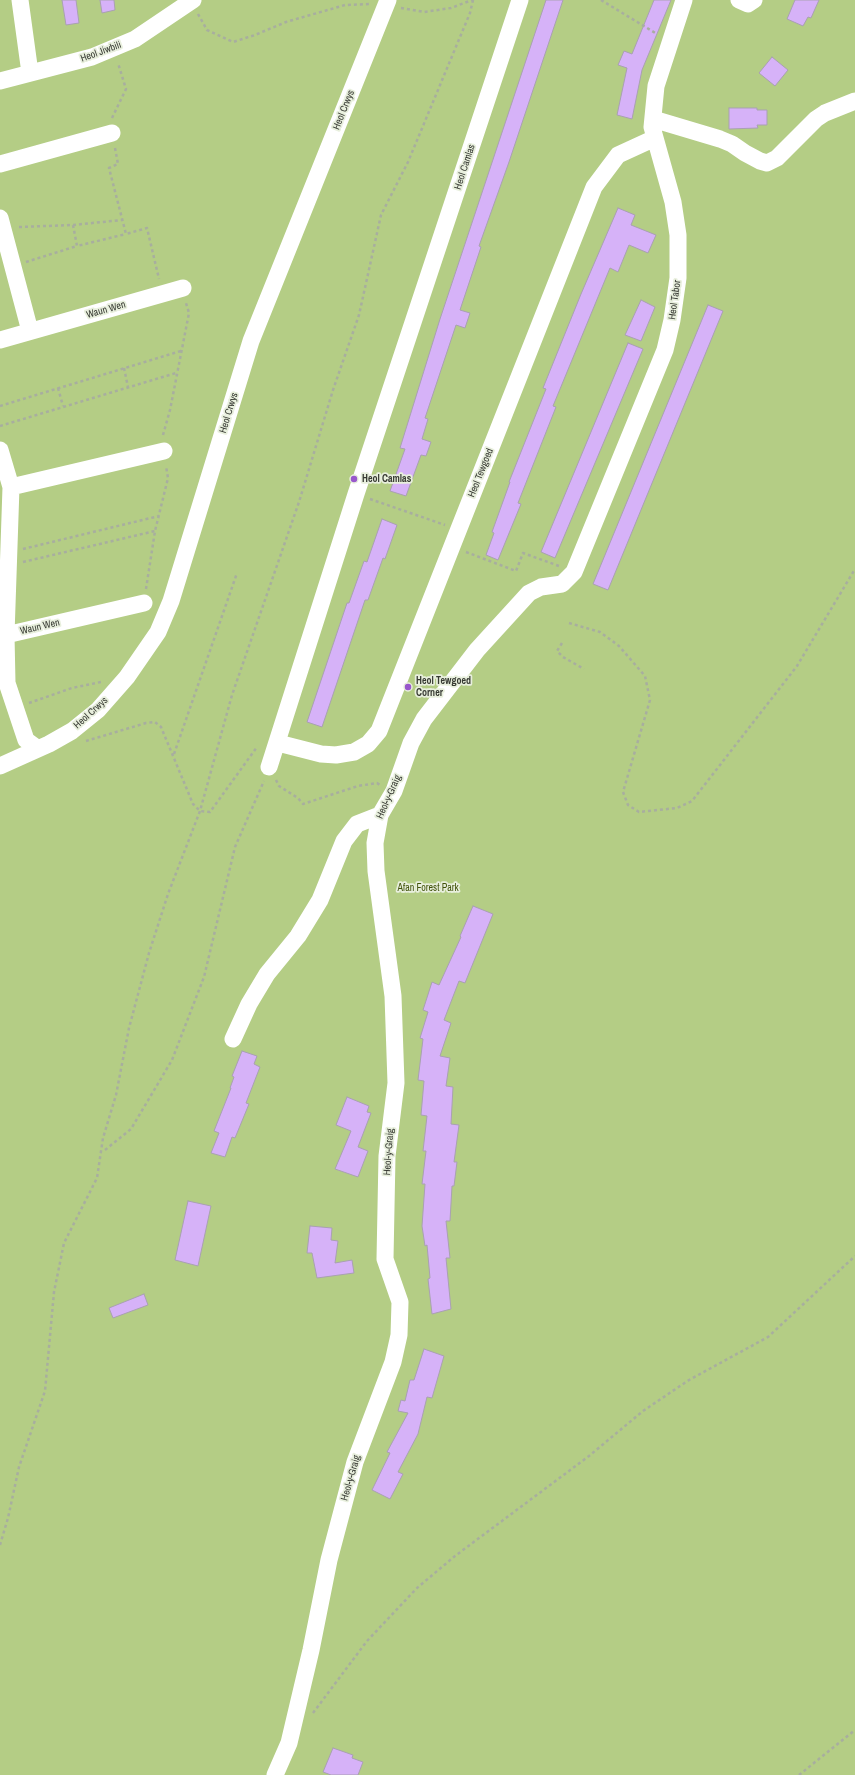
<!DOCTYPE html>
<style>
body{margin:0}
canvas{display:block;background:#dbe2d0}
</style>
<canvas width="855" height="1775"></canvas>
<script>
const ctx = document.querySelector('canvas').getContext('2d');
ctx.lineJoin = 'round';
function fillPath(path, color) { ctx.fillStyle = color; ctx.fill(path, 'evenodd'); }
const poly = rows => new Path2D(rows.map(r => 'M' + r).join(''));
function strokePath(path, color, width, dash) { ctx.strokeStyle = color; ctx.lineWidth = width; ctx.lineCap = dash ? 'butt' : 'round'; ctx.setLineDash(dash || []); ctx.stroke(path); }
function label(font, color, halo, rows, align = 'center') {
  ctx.font = font + ' "Archivo Narrow",sans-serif'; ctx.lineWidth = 3.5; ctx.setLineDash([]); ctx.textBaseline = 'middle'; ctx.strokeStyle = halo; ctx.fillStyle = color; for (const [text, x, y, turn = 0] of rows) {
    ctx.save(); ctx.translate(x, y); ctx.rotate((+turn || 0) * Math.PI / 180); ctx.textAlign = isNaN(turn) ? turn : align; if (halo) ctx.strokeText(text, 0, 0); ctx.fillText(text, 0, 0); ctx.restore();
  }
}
fillPath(poly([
 [0,0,855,0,855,1775,0,1775]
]), '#b4cd85');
const building = poly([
 [62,0,76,0,79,23,66,25,62,0],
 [100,0,114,0,115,10,102,13,100,0],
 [546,0,563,0,509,162,479,246,481,247,460,310,470,313,465,328,456,325,425,418,428,419,422,439,431,442,426,456,421,455,406,496,390,491,405,449,400,448,440,319,546,0],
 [654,0,671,0,642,70,632,119,617,115,627,68,618,65,624,51,632,54,654,0],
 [795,0,819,0,811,18,808,17,803,26,787,19,795,0],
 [772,57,788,70,775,86,759,73,772,57],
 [729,108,757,108,757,110,767,110,767,125,757,125,758,128,729,129,729,108],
 [618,208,635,215,631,225,656,235,648,253,629,245,618,272,610,268,553,406,556,407,518,503,521,504,498,560,486,555,494,533,492,532,510,482,509,482,546,389,543,388,581,294,618,208],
 [641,300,655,307,641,341,625,335,641,300],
 [708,305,723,311,608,590,593,584,708,305],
 [628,343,643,349,555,558,541,552,628,343],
 [382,519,397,525,385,559,383,558,368,600,365,600,322,727,307,722,347,603,349,603,364,561,367,562,382,519],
 [473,906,493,914,465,983,459,981,444,1020,451,1023,440,1056,450,1058,446,1086,453,1087,451,1124,459,1125,454,1162,457,1162,454,1186,452,1186,450,1221,446,1221,450,1258,446,1258,451,1309,432,1314,428,1279,430,1278,427,1245,425,1246,422,1226,425,1184,422,1184,426,1151,423,1151,427,1116,421,1115,424,1081,418,1080,423,1039,420,1038,428,1012,423,1010,432,982,439,985,461,937,460,936,473,906],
 [242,1051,257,1056,254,1064,260,1067,246,1103,249,1104,235,1138,232,1137,225,1157,211,1153,219,1133,214,1131,231,1088,230,1088,234,1077,232,1076,242,1051],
 [347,1097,369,1106,367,1112,371,1113,358,1147,368,1151,358,1177,335,1169,351,1131,336,1125,347,1097],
 [188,1201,211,1206,198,1266,175,1260,188,1201],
 [310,1226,332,1228,331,1240,338,1241,335,1263,352,1260,354,1273,317,1278,312,1253,307,1253,310,1226],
 [144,1294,148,1305,113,1318,109,1308,144,1294],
 [424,1349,444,1356,432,1398,427,1397,418,1434,398,1472,403,1474,390,1499,372,1490,390,1453,387,1452,408,1413,398,1411,401,1400,405,1401,410,1380,414,1380,424,1349],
 [333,1748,353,1755,352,1758,363,1762,358,1775,331,1775,323,1772,333,1748]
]);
fillPath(building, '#d6b2f8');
strokePath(building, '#a9a1b1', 1);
strokePath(poly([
 [601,0,657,34],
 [401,8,424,12,451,8,472,0],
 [198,14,207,30,233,42,255,35,286,22,345,5,369,4],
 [112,118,126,89,118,63],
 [115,148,118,164,109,168,126,234,147,228,159,279],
 [73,225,122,220],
 [19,227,73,225,77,246,126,234],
 [26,262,77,246],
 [124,368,128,387],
 [58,388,63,406],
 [0,406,181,351],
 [0,426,176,373],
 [163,435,170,410,189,313,186,303],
 [370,499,445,525],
 [23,549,159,516],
 [466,552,516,571,523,553,559,566],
 [23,562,155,531],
 [146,589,155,531,168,478,166,466],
 [569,623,600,632,619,646,645,676,650,700,623,792,628,805,639,812,677,808,692,801,797,666,855,569],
 [562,643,557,651,563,657,584,669],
 [29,703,72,688,101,682],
 [86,741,146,723,155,722,161,727,193,804,200,811,210,812,257,747],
 [174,754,237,573],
 [276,780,279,786,298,798,303,804,358,786,377,783,380,785],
 [105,1150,131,1129,172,1060,204,977,235,847,264,781],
 [0,1545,8,1518,19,1467,45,1391,54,1292,64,1243,97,1178,103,1138,116,1095,129,1028,149,953,168,894,200,811,232,695,299,502,333,390,359,315,381,215,408,162,470,13,473,0],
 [313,1713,367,1641,417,1588,455,1556,589,1456,643,1411,689,1380,768,1337,855,1256],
 [799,1775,855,1730]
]), '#a8ae9f', 2.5, [3, 3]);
strokePath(poly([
 [20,0,30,73],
 [739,0,748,4,754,0],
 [0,81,92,57,135,39,193,0],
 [653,119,720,139,732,144,745,153,760,161,767,163,777,158,816,119,825,113,855,101],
 [0,164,112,133],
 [0,218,30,331],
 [0,340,183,288],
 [0,450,11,487,6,635,7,683,26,740,37,748],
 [11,487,164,451],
 [6,635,144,603],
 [278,743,321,754,336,755,354,752,368,744,379,731,594,187,618,155,655,138],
 [0,766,49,744,72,731,98,710,127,677,158,632,171,601,251,341,388,0],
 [269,767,356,494,520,0],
 [233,1039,249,1004,267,974,298,936,320,900,344,841,357,824,380,815],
 [275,1775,289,1743,311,1650,329,1560,355,1462,393,1362,399,1335,400,1302,385,1259,387,1156,396,1083,393,996,376,871,375,843,380,815,394,791,411,743,424,719,477,650,529,593,541,587,562,584,574,572,665,350,672,320,678,278,678,235,673,202,652,127,656,86,684,0]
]), '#fff', 17);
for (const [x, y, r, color] of [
 [354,479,4,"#9857cc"],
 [408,687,4,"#9857cc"]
]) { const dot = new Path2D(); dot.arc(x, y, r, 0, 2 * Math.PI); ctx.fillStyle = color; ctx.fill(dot); strokePath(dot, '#e8efdd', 1.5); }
label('10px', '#373a33', '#e8efdd', [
 ["Heol Jiwbili",101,52,-20],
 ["Heol Crwys",344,110,-68],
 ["Heol Camlas",465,167,-72],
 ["Heol Tabor",675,300,-82],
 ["Waun Wen",106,310,-16],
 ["Heol Crwys",229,413,-73],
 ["Heol Tewgoed",481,473,-68],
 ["Waun Wen",40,627,-13],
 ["Heol Crwys",91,713,-42],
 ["Heol-y-Graig",389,797,-66],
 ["Heol-y-Graig",389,1152,-86],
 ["Heol-y-Graig",351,1478,-74]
]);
label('bold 10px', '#373a33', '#e8efdd', [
 ["Heol Camlas",362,479],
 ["Heol Tewgoed",416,681],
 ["Corner",416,693]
], 'left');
label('10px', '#3f5109', '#e8efdd', [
 ["Afan Forest Park",428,888]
]);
</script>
